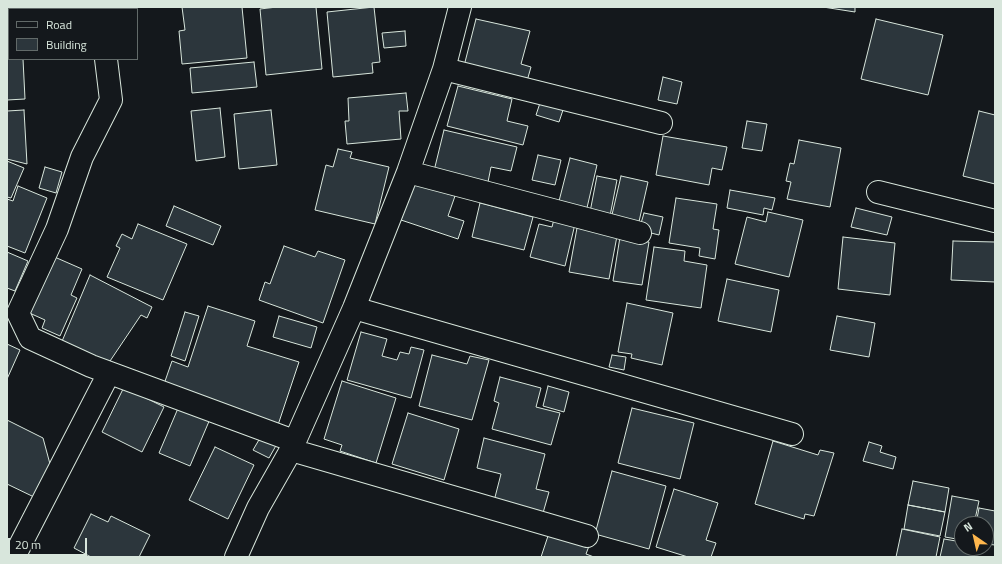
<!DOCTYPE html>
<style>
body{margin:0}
#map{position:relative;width:1002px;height:564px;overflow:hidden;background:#14181c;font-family:"Titillium Web",sans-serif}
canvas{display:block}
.frame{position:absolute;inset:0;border:8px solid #d8e6dc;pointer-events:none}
.legend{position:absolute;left:8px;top:8px;width:130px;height:52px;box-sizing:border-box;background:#14181c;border:1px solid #626a69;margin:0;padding:5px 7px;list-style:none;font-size:12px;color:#d8e6dc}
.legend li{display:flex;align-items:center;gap:8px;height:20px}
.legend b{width:20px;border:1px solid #626a69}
.north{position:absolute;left:954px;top:516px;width:40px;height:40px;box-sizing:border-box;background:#14181c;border:1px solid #626a69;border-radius:50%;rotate:326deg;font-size:11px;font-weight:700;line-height:16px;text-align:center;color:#d8e6dc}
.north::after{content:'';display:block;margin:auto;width:14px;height:18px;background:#ffb74d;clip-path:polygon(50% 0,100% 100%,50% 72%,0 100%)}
.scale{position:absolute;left:8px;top:538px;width:79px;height:18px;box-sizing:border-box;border:2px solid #d8e6dc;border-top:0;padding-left:5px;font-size:12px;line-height:14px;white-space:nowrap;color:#d8e6dc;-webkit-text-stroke:3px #14181c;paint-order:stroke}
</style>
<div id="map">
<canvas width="1002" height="564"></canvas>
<div class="frame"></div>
<ul class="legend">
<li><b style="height:5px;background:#14181c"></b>Road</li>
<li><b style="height:11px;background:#2c363c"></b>Building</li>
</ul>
<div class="north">N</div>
<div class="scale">20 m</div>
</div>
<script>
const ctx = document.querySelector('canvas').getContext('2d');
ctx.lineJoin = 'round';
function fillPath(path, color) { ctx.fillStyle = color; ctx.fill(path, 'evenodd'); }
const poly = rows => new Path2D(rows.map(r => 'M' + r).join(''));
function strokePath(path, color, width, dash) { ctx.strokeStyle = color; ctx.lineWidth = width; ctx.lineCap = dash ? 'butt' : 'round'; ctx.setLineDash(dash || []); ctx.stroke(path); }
const building = poly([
 [182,7,242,7,247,58,182,64,179,31,185,30,182,7],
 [277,7,316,7,322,69,266,75,260,9,277,7],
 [374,7,380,62,372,63,373,73,333,77,327,12,374,7],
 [823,7,855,7,855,12,823,7],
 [476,19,530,31,521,64,531,67,527,81,464,66,476,19],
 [876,19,943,35,928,95,861,79,876,19],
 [405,31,406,46,384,48,382,33,405,31],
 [7,54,9,54,9,59,23,59,25,99,7,100,7,54],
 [254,62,257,87,192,93,190,68,254,62],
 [663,77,682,82,677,104,658,100,663,77],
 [458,86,512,99,507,121,528,126,523,145,447,126,458,86],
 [406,93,408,111,399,111,401,139,347,144,345,121,349,121,348,98,406,93],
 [540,103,563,110,559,122,536,115,540,103],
 [220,108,225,157,196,161,191,111,220,108],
 [24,110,27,164,7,159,7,111,24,110],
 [271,110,277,165,239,169,234,114,271,110],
 [979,111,995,115,995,184,963,176,979,111],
 [747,121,767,124,762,151,742,148,747,121],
 [444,130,517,147,511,171,491,167,487,187,433,175,444,130],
 [663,136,727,147,722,170,712,168,709,185,656,175,663,136],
 [799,140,841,148,830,207,787,199,791,182,786,181,790,163,794,164,799,140],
 [338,149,352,152,350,158,389,167,375,224,315,210,326,165,333,167,338,149],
 [538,155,561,160,555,185,532,180,538,155],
 [570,158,597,165,586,212,558,205,570,158],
 [7,161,24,168,11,198,7,197,7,161],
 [45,167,62,172,56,193,39,188,45,167],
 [597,176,617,180,610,216,590,212,597,176],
 [621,176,648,182,638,226,611,219,621,176],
 [413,183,455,196,448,216,464,221,458,239,401,220,413,183],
 [18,186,47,198,25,253,7,246,7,199,13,201,18,186],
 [730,190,775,198,772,210,764,208,763,215,727,208,730,190],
 [676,198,717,204,713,229,719,230,715,259,699,256,700,248,669,243,676,198],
 [480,203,533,217,524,250,472,237,480,203],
 [174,206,221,226,213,245,166,226,174,206],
 [856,208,892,217,887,235,851,227,856,208],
 [768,212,803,220,789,277,735,264,747,217,766,222,768,212],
 [644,213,663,217,659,235,639,230,644,213],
 [554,219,575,224,565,266,530,257,539,224,552,227,554,219],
 [138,224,187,244,163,300,107,277,120,248,116,246,122,234,132,239,138,224],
 [577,228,617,236,609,279,569,272,577,228],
 [620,237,649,242,642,285,613,281,620,237],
 [843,237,895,243,890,295,838,289,843,237],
 [953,241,995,242,995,282,951,280,953,241],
 [284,246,315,257,318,251,345,260,323,323,259,300,265,282,270,284,284,246],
 [654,247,685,251,684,261,707,265,701,308,646,300,654,247],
 [7,252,28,261,15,291,7,288,7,252],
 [50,255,82,269,71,295,77,298,60,336,42,328,45,320,25,311,50,255],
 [90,275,152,307,147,318,141,315,106,367,60,346,90,275],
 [727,279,779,290,771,332,718,321,727,279],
 [627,303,673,313,662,365,631,358,632,354,618,352,627,303],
 [208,306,255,321,247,346,299,362,278,425,163,387,172,361,188,367,208,306],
 [185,312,199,316,185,361,171,356,185,312],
 [279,316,317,327,311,348,273,337,279,316],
 [837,316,875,323,869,357,830,350,837,316],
 [361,332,387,339,382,356,397,360,400,352,409,354,411,347,424,350,411,398,347,380,361,332],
 [7,344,20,350,7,379,7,344],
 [432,355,467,364,470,356,489,360,472,420,419,406,432,355],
 [612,355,626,357,624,370,609,367,612,355],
 [500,377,541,388,536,407,560,413,551,445,492,429,499,403,494,401,500,377],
 [342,381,396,398,376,463,340,451,342,445,324,439,342,381],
 [548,386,569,392,564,412,543,406,548,386],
 [124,387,164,407,142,452,102,432,124,387],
 [179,406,210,419,190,466,159,453,179,406],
 [632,408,694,423,680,479,618,463,632,408],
 [408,413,459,429,444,480,392,464,408,413],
 [7,420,43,438,50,464,34,497,7,484,7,420],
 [263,433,278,442,269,458,253,450,263,433],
 [484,438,545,454,536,489,549,492,543,513,494,501,501,474,477,468,484,438],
 [773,441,818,455,820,450,834,453,814,516,805,514,804,519,755,504,773,441],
 [869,442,882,446,880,452,896,457,893,469,863,461,869,442],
 [215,447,254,465,228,519,189,500,215,447],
 [612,471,666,486,649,549,595,534,612,471],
 [913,481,949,488,945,512,908,505,913,481],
 [674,489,718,503,706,540,716,543,711,557,688,557,656,547,674,489],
 [952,496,979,501,974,524,962,524,962,540,945,537,952,496],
 [908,505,945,512,940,536,904,529,908,505],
 [979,508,995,511,995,545,986,544,986,524,976,524,979,508],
 [91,514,108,522,111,516,150,535,139,557,91,557,74,548,91,514],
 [902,529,940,537,936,557,896,557,902,529],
 [549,533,589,546,586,554,594,557,541,557,549,533],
 [944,539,962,542,962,548,975,548,973,557,940,557,944,539]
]);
fillPath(building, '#2c363c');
strokePath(building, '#d8e6dc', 1);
const minor = poly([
 [101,7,101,9],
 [106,59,111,100,82,157,57,229,18,313,30,338,91,366,294,441],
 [444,69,661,123],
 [408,172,640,233],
 [878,192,995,221],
 [354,308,792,434],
 [291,450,587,536],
 [14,557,109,373],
 [236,557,258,508,291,450,354,308,408,172,444,69,460,7]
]);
strokePath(minor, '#d8e6dc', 24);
strokePath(minor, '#14181c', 22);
</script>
